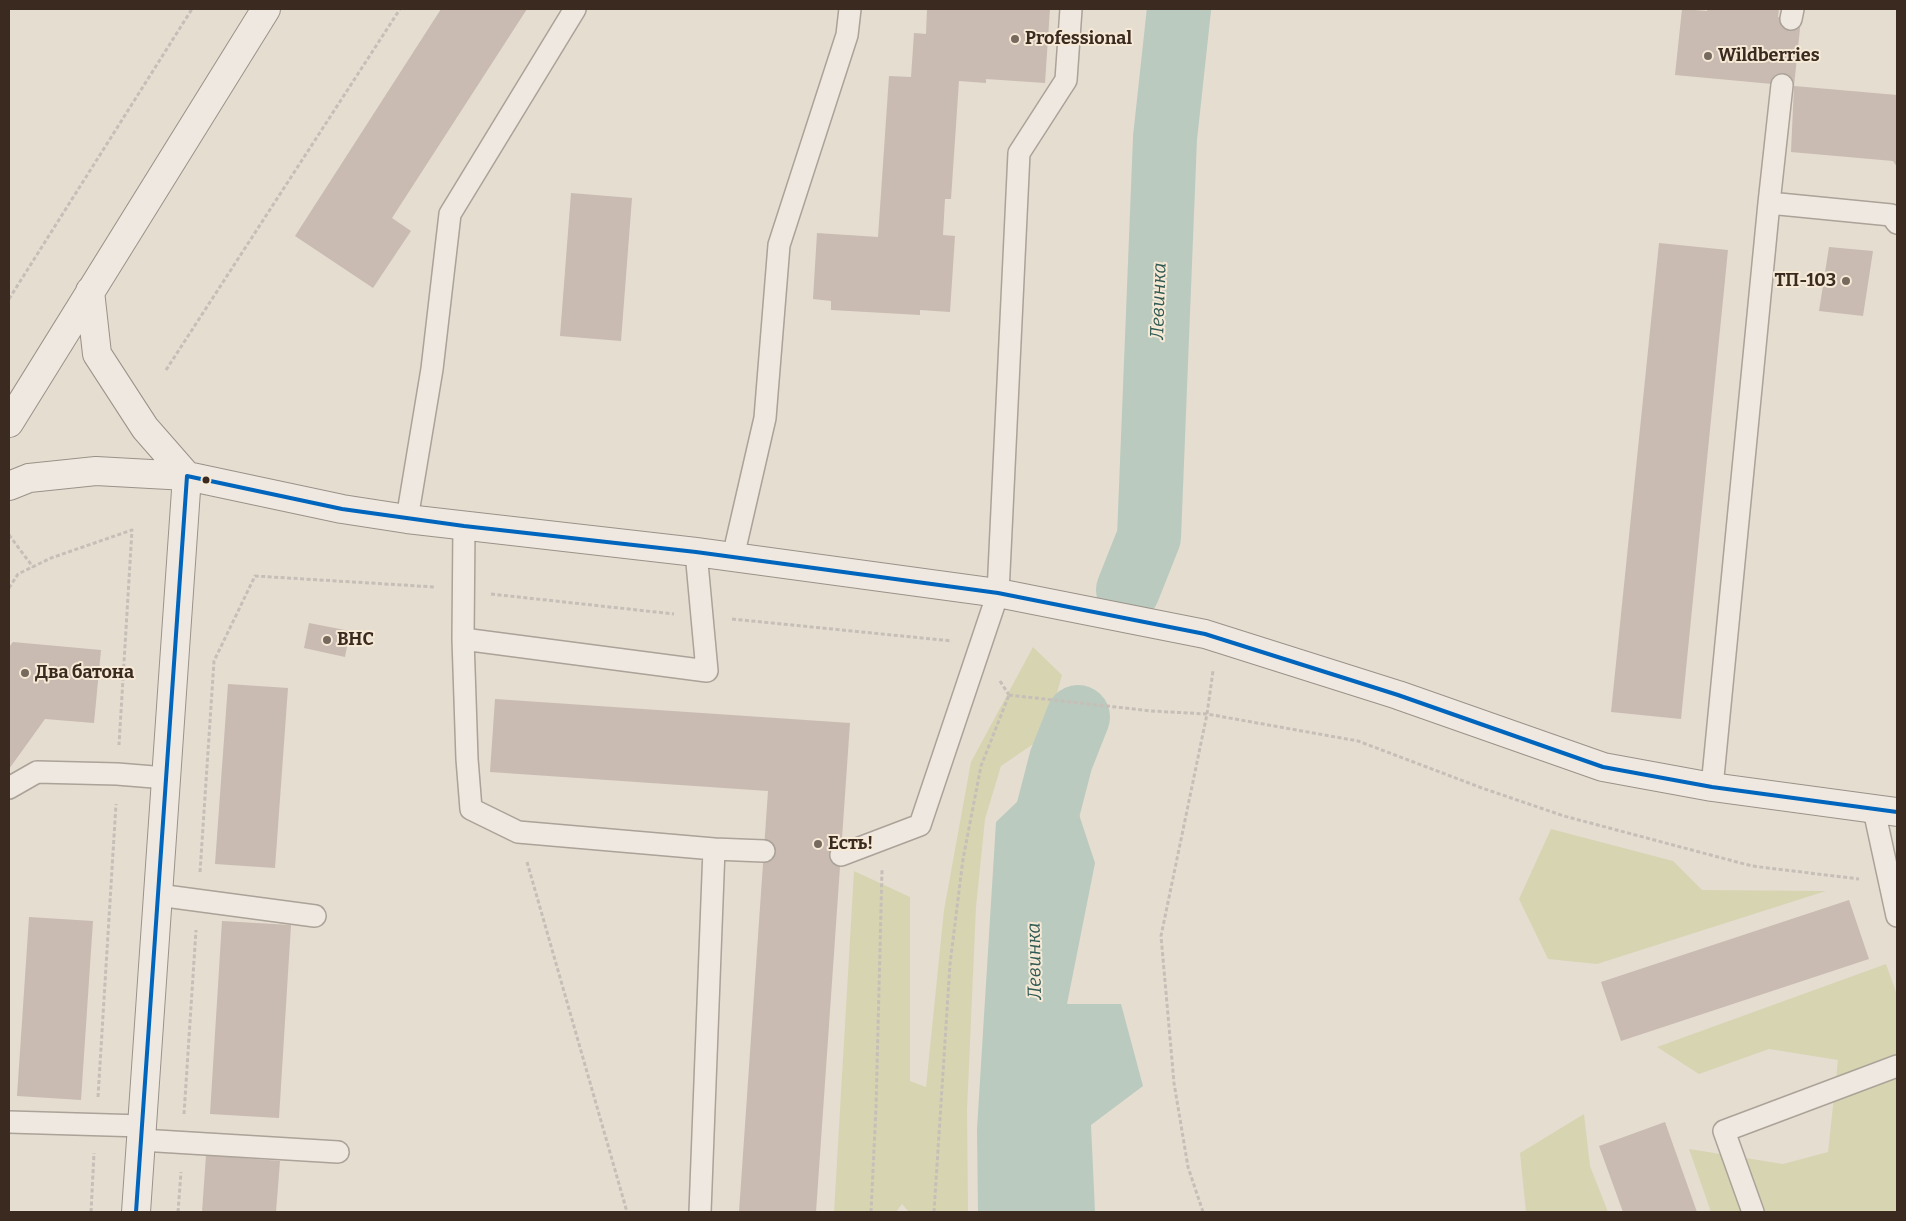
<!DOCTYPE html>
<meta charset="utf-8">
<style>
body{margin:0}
#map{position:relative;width:1906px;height:1221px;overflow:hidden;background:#e5ddd0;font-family:Bitter,serif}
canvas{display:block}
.frame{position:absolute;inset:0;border:10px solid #3a2a20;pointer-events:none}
</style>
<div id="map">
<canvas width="1906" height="1221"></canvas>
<div class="frame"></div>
</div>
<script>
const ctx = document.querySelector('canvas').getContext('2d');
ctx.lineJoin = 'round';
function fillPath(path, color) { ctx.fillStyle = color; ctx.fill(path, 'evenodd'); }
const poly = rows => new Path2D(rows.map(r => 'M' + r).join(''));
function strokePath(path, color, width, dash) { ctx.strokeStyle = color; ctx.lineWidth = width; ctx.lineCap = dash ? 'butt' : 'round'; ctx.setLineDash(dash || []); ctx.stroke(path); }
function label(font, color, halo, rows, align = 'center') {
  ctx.font = font + ' Bitter,serif'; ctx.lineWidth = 4; ctx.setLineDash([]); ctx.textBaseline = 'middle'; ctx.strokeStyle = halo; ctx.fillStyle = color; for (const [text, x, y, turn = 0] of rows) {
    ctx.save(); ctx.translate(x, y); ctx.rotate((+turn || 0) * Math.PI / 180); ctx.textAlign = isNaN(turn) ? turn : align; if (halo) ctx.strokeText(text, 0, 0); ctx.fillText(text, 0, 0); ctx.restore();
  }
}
fillPath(poly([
 [1033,647,1062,675,1045,736,1001,766,985,819,976,907,967,1110,968,1212,909,1212,902,1204,896,1212,834,1212,854,871,910,897,910,1081,926,1087,944,910,971,762],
 [1551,829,1673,861,1702,890,1826,891,1597,964,1548,959,1519,899],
 [1886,964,1897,995,1897,1212,1711,1212,1689,1149,1783,1164,1828,1152,1838,1060,1769,1049,1699,1074,1657,1047],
 [1584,1114,1590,1166,1608,1212,1526,1212,1520,1153]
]), '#d7d4b2');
fillPath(poly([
 [1061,760,1095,863,1067,1004,1121,1004,1143,1086,1091,1125,1095,1212,978,1212,977,1129,996,822]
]), '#bacabf');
strokePath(poly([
 [1128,590,1149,537,1165,138,1179,9],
 [1039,845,1061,760,1078,717]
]), '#bacabf', 64);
fillPath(poly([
 [441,9,527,9,392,218,411,231,373,288,295,236],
 [927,9,1050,9,1045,83,986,79,986,83,959,81,951,199,945,199,943,235,955,236,950,312,920,310,920,315,831,310,831,301,813,299,817,233,878,237,889,76,911,77,914,33,926,34],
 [1682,9,1707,11,1708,9,1779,9,1778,17,1801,19,1794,86,1897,95,1897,167,1893,161,1791,152,1794,86,1675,75],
 [571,193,632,198,621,341,560,336],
 [1659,243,1728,250,1681,719,1611,712],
 [1829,247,1873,251,1863,316,1819,311],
 [309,623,350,631,345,657,304,648],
 [13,642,101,650,94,723,45,719,9,769,9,647],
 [228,684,288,688,275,868,215,864],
 [495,699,850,723,816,1212,739,1212,768,791,490,772],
 [1849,900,1869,959,1621,1041,1601,982],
 [29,917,93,921,81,1100,17,1096],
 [222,921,291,925,279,1118,210,1114],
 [1665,1122,1697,1212,1623,1212,1599,1146],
 [206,1155,280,1161,276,1212,202,1212]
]), '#c9bbb1');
const lane = poly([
 [1791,19,1793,9],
 [1769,203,1891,215,1897,223],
 [407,519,432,369,450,214,575,9],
 [464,526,463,639,467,759,471,809,518,832,714,849,700,1212],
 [733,557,765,418,779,245,847,35,850,9],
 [463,639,707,671,696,552],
 [1712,787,1769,203,1782,85],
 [9,788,37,772,117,774,166,778],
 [1874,810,1897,916],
 [714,849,764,851],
 [841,855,920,825,998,593,1019,153,1066,80,1071,9],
 [158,895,315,916],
 [9,1122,142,1126],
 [141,1140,338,1152],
 [1753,1212,1724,1131,1897,1066]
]);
const secondary = poly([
 [90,291,97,354,145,428,187,476],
 [9,423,266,9],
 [9,486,29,478,96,471,187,476,342,509,407,519,696,552,998,593,1205,634,1398,695,1603,767,1712,787,1897,812],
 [136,1212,187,476]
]);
strokePath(lane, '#aba298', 24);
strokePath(secondary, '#9a9288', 30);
strokePath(poly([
 [9,299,192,9],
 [166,370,400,9],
 [9,535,33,567],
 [9,588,18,574,51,558,132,530,119,745],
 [491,594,674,614],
 [732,619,952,641],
 [1000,681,1009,695],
 [1009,695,1151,711,1207,714,1358,741,1482,788,1564,816,1752,866,1859,879],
 [527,862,627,1212],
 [200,872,214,661,255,576,435,587],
 [98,1097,116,804],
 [184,1114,196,930],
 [91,1212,94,1153],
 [178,1212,181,1172],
 [871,1212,876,1108,882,870],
 [934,1212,950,964,963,859,981,766,1009,695],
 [1203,1212,1188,1167,1174,1083,1161,936,1207,714,1213,671]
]), '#c6bfb8', 3, [4, 2.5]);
strokePath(lane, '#eee8e1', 21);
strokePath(secondary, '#eee8e1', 28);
strokePath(poly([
 [187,476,342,509,464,526,696,552,998,593,1205,634,1398,695,1603,767,1712,787,1897,812],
 [136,1212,187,476]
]), '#0065bd', 4);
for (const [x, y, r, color] of [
 [1015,39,5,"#76695e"],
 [1708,56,5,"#76695e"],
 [1846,281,5,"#76695e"],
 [206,480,4.5,"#3a2a20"],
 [327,640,5,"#76695e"],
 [25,673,5,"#76695e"],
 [818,844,5,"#76695e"]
]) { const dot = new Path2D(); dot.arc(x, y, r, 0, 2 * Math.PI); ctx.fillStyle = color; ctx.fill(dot); strokePath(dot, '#f6e9d6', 2); }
label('bold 18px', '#3a2a20', '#f6e9d6', [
 ["Professional",1025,39],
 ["Wildberries",1718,56],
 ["ТП-103",1836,281,"right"],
 ["ВНС",337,640],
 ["Два батона",35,673],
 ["Есть!",828,844]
], 'left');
label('italic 19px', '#2f5a53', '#f6e9d6', [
 ["Левинка",1159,301,-88],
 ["Левинка",1035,961,-91]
]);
</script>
